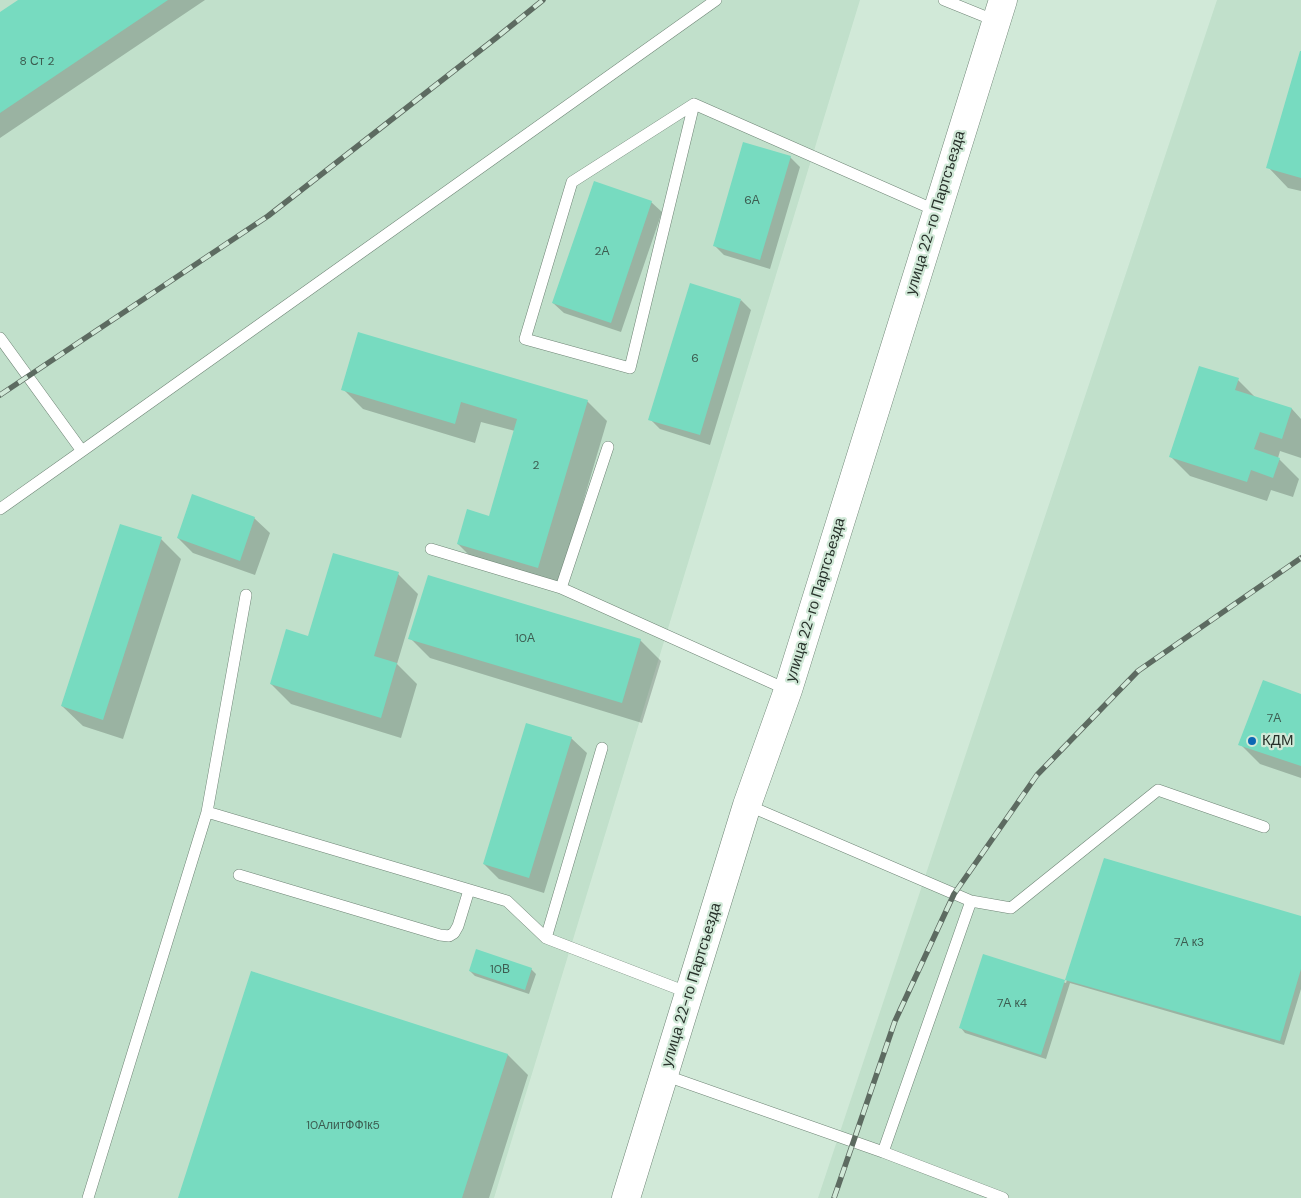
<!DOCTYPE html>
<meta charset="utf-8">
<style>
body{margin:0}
canvas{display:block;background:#d1e9d8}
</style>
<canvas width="1301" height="1198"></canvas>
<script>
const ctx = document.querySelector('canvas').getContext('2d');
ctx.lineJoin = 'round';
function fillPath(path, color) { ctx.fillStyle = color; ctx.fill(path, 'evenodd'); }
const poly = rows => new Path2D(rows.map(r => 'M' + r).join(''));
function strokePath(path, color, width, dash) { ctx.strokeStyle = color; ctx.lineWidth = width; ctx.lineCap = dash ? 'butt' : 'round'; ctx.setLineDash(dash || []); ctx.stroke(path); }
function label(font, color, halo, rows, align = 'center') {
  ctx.font = font + ' "DM Sans",sans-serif'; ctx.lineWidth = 4.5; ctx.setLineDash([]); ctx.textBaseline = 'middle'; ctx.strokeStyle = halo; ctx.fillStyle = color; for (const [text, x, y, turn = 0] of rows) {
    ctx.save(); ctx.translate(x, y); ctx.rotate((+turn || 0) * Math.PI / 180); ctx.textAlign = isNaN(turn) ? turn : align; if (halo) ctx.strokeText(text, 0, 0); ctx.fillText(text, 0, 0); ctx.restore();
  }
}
fillPath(poly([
 [0,0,860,0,494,1198,0,1198],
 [1217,0,1301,0,1301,1198,818,1198]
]), '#c1e0cb');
fillPath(poly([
 [20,0,205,0,0,138,0,14],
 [1301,54,1301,191,1288,188,1268,167],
 [790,157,800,167,770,269,724,255,714,245],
 [651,202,662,212,621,332,564,313,553,303],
 [741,300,751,310,710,445,660,429,650,419],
 [1238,380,1256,398,1292,409,1301,419,1301,458,1280,451,1278,458,1299,479,1293,497,1271,490,1267,501,1190,476,1170,456],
 [343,389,587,401,607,421,558,587,478,564,458,544,490,517,515,431,481,422,475,443,363,409],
 [254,518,270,533,255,575,193,553,178,538],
 [161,539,181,559,123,739,83,726,62,706],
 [398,574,418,594,397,664,417,684,401,738,291,704,271,684],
 [410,638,640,640,661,661,642,723,430,658],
 [1301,695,1301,778,1260,764,1240,744],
 [571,738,587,753,544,893,499,879,484,864],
 [1105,859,1301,917,1301,989,1284,1045,1070,983,1046,1059,965,1033,961,1028,984,956,1066,983],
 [531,969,536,974,529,994,475,976,470,971],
 [252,972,508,1055,528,1075,489,1198,180,1198]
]), '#0003');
fillPath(poly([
 [18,0,168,0,0,113,0,12],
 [1300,51,1301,51,1301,178,1266,168],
 [743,142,791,156,760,260,713,246],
 [594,181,652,201,611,323,552,303],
 [690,283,741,299,700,435,648,420],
 [358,332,588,400,538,568,457,544,467,509,489,516,517,419,461,402,455,424,341,390],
 [1199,366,1239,378,1235,390,1292,408,1282,439,1260,432,1254,449,1280,458,1273,478,1251,470,1247,482,1169,457],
 [192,494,255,517,240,561,177,538],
 [120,524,162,537,103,720,61,706],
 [333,553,399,572,374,656,397,663,381,718,270,684,286,629,308,636],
 [428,575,641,639,622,703,408,639],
 [1263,680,1301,694,1301,766,1238,745],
 [526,723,572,737,529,878,483,864],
 [1104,858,1301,916,1301,969,1280,1041,1065,980],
 [476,949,532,968,525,990,469,971],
 [983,954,1065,980,1041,1055,959,1028],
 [251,971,508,1054,462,1198,178,1198]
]), '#77dbc0');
const lane = poly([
 [944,0,996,21],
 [694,104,572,182,525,339,630,368,694,104,937,211],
 [0,338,82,451,716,0],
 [608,447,561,588,788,690],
 [0,509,82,451],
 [431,549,561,588],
 [246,595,207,812,507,901,546,938],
 [602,748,546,938,689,993],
 [747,805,971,901,1011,908,1158,790,1264,827],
 [239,875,440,935,449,936,454,933,458,926,469,890],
 [664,1075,883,1152,1003,1198],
 [883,1152,971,901],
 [88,1198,207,812]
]);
const secondary = poly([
 [626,1198,747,805,788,690,1003,0]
]);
strokePath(lane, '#6f8576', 12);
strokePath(secondary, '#6f8576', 29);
strokePath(lane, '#fff', 11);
strokePath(secondary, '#fff', 28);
const rail = poly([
 [0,395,268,216,496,38,543,0],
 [834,1198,895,1021,954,894,1037,775,1138,671,1301,558]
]);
strokePath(rail, '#5d6b61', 5.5);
strokePath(rail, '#d1e9d8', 4, [11]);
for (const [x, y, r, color] of [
 [1252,741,5,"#0c67b4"]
]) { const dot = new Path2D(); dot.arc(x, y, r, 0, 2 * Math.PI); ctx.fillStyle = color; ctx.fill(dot); strokePath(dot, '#d1e9d8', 2); }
label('12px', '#3c5c50', null, [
 ["8 Ст 2",37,62],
 ["6А",752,201],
 ["2А",602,252],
 ["6",695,359],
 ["2",536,466],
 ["10А",525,639],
 ["7А",1274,719],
 ["7А к3",1189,943],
 ["10В",500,970],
 ["7А к4",1012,1004],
 ["10АлитФФ1к5",343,1126]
]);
label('15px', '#28322b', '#d1e9d8', [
 ["улица 22-го Партсъезда",936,213,-73],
 ["улица 22-го Партсъезда",816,600,-73],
 ["улица 22-го Партсъезда",692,985,-73]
]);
label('15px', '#28322b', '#d1e9d8', [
 ["КДМ",1262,741]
], 'left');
</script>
